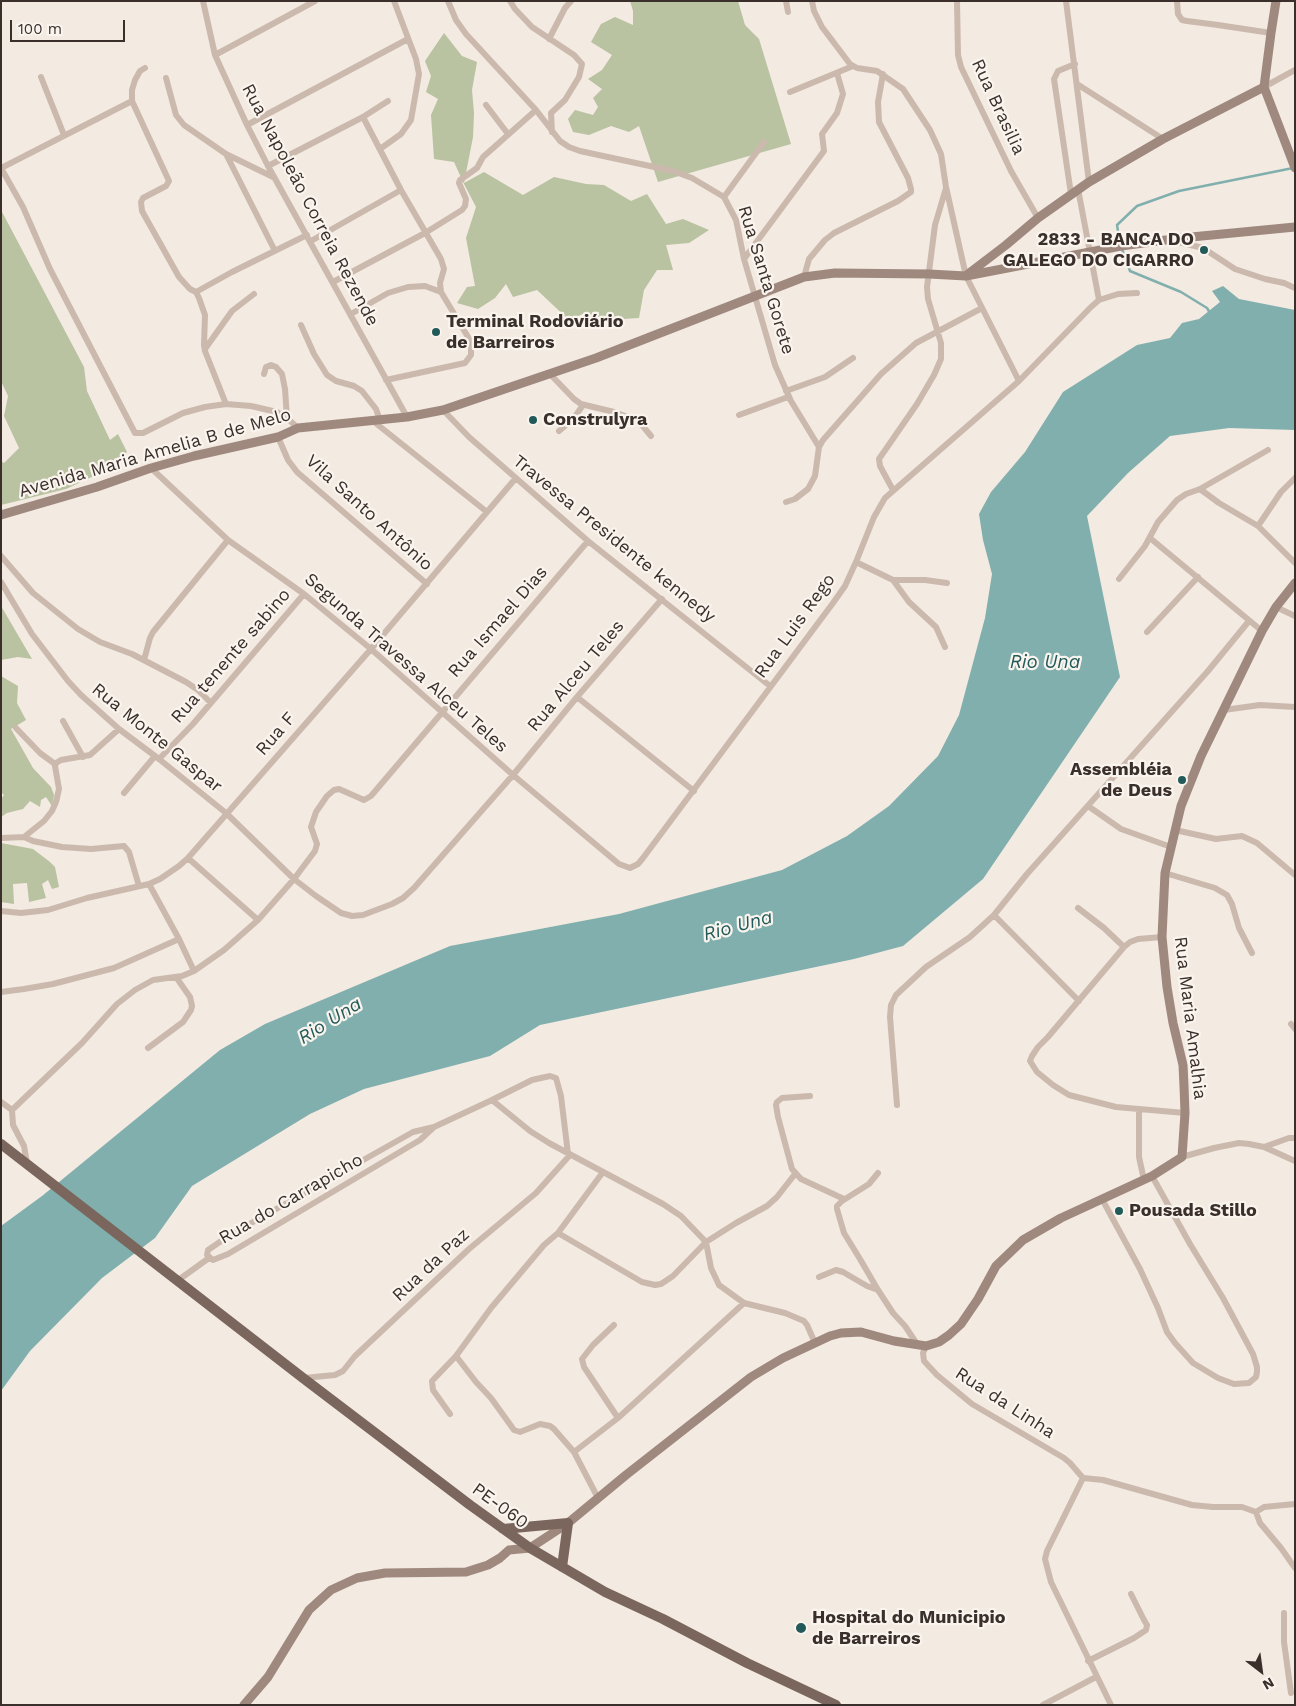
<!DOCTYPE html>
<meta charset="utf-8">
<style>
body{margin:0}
#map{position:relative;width:1296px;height:1706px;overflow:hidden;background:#f3eae1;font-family:"Work Sans",sans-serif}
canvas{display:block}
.frame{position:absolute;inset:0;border:2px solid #3a2f2b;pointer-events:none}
.north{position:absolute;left:1236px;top:1646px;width:50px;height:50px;-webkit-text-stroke:4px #faf4ee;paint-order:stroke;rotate:150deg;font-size:14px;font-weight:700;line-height:20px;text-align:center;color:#3a2f2b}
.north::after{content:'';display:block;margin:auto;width:18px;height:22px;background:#3a2f2b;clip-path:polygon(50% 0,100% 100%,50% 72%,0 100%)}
.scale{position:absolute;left:10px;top:20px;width:115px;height:22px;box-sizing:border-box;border:2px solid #3a2f2b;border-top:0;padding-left:6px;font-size:15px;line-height:18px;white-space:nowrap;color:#3a2f2b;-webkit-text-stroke:4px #faf4ee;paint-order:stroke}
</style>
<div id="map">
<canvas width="1296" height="1706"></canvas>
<div class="frame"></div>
<div class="north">N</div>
<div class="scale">100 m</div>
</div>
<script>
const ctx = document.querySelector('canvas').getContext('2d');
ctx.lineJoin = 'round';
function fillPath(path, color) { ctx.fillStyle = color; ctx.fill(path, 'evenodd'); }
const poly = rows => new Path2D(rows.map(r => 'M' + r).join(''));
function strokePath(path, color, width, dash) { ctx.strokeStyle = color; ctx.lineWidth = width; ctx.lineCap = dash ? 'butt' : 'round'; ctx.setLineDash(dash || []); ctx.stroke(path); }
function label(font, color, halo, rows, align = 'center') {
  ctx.font = font + ' "Work Sans",sans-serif'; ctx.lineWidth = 4.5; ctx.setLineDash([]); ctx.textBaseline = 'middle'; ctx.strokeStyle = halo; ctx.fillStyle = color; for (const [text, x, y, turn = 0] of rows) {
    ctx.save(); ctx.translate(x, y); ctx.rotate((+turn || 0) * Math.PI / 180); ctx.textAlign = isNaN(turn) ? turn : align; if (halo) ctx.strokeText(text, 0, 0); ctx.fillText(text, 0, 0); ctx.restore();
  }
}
fillPath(poly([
 [630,1,738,1,745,25,759,39,791,144,658,182,639,126,629,132,611,126,589,135,573,132,568,119,575,110,593,115,598,107,593,98,602,89,588,79,602,70,612,55,591,42,601,24,615,17,633,25,633,11],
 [444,33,462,56,477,62,472,90,474,113,473,137,464,183,484,172,523,195,554,177,586,184,604,185,631,201,647,194,666,224,683,219,709,230,689,243,666,245,673,270,657,270,644,290,639,318,607,320,585,313,569,320,537,290,513,297,506,284,495,298,478,309,457,303,467,287,475,286,466,238,476,207,464,184,454,162,434,159,431,115,438,99,426,92,431,76,425,61],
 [1,210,84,367,87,391,110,440,118,434,127,452,109,469,66,489,1,505,1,461,4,463,19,448,4,416,8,396,1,381],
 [1,606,32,659,18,657,1,660],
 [1,676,18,686,17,703,26,720,11,729,33,768,51,787,54,795,52,806,46,797,41,800,40,807,30,801,23,809,7,813,1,817,1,799,4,795,1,792],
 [1,843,33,849,50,862,55,867,59,887,52,889,48,880,42,884,46,898,29,902,27,883,13,884,14,904,1,902]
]), '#b9c2a1');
fillPath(poly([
 [1223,286,1239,299,1295,310,1295,430,1229,428,1170,436,1128,473,1087,516,1120,677,983,879,903,946,854,959,540,1025,490,1056,364,1089,310,1114,192,1186,155,1238,102,1278,30,1351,1,1391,1,1226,42,1196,220,1050,265,1024,450,946,619,914,782,870,847,836,889,806,938,756,959,715,985,618,992,574,983,540,979,514,991,492,1025,452,1063,392,1137,345,1170,338,1182,323,1199,319,1220,302,1212,291]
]), '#81afae');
strokePath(poly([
 [1120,243,1117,225,1137,206,1179,191,1293,168],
 [1122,249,1130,271,1181,292,1207,308,1210,313]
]), '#81afae', 2.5);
strokePath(poly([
 [203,1,215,55,247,125,268,166,407,417],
 [448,1,456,20,466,34,536,110,560,141,569,147,580,151,673,171,692,178,724,197,736,220,744,259,775,365,791,401,819,447],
 [510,1,515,9,532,27,574,55,582,64,579,77,565,100,551,113,552,132],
 [786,1,788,12],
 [812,1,814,11,822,27,850,64,857,68,877,71,903,89,930,130,941,154,946,187,966,276,1019,381],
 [957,1,958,55,961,67,1011,171,1038,218],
 [1066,1,1089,182],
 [1177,1,1178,14,1182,20,1187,21,1218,25,1271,33],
 [549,39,565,8,571,1],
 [215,55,315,1],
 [145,68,140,71,135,80,132,90,132,101,169,181,166,186,143,198,141,202,142,211,179,277,190,289,196,292,199,298,205,315,204,345,205,351,226,404],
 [41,77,64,135],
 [166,78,176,115,184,125,226,154,273,177],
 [1077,84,1163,139],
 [1264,87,1295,70],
 [790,92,853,66],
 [486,105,508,134],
 [363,117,401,190,441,259,444,269,440,283,441,292,471,342,471,355,465,363,386,380],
 [247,125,408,39],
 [380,149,401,134,411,120,419,74,416,59,394,1],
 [226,154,275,251],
 [268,166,363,117,388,101],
 [1,168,23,207,50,269,135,433,143,433,183,413,205,407,226,404,251,406,277,412,287,418,298,428],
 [1,168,132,101],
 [1078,189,1099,300],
 [1071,194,1054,79,1058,71,1075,64],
 [724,197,764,142],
 [311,241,401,190],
 [1174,241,1203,248,1235,269,1265,279,1284,283,1295,288],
 [744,259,824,151,822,134,837,113,843,94,837,73],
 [804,277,809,259,825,240,834,233,898,201,911,192,911,189,908,178,879,122,878,102,883,74],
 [333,282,425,233,462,210,465,206,466,199,459,183,460,180,477,168,483,157,536,110],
 [196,292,232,272,307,235],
 [351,314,388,293,408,287,425,286,441,292],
 [301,325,314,354,327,375,336,381,354,386,362,391,376,409,380,420],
 [205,349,232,311,254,294],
 [264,374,266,367,271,365,276,367,282,374,285,389,287,418],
 [550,374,574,399,581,404,614,412,628,417,641,424,651,436],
 [786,391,825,377,853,358],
 [443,410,469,437,588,541,770,686],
 [739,415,788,397],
 [373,421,487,512],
 [559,431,574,418,583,405],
 [278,437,288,460,297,472,427,584],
 [151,468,228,540,304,594,371,649,513,775,619,864,630,868,638,864,643,858,833,603,845,586,856,562,874,517,885,498,1019,381,1091,307,1099,300,1118,294,1137,293],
 [1200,489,1219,503,1258,526,1295,563],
 [893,490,880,466,879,459,917,404,934,375,941,359,941,343,928,299,927,287,935,225,946,188],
 [786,502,795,499,808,489,815,476,819,447,823,440,881,374,916,343,982,308],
 [1258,526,1281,492,1295,478],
 [1150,538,1262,631],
 [1,556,33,593,78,629,100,642,132,654,186,682,198,690,211,703],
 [856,562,893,580,925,580,947,583],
 [1119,579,1145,546,1158,522,1177,500,1186,494,1200,489,1268,450],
 [893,580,909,602,936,627,945,647],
 [1,582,32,634,68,681,81,695,119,729,159,759,226,813,294,879,316,896,341,913,352,916,363,915,392,904,403,898,414,888,513,775,577,697,662,599],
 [1276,607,1295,616],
 [1147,632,1198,577],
 [144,660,150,638,153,632,228,540],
 [577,697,694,791],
 [1224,710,1260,705,1295,707],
 [63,721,83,757],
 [16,728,40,753,55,764],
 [159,759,193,724,304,594],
 [124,793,155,756],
 [1088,806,1121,829,1171,847],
 [1175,830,1216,839,1242,836,1257,843,1295,875],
 [24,837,33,841,62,847,91,849,124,846,129,852,139,886],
 [1,838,24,837,44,821,52,811,56,802,59,789,55,766,56,763,61,760,90,755,119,729],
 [188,858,258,920],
 [1165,873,1215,888,1227,895,1232,904,1239,928,1252,953],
 [149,884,179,939,194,971],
 [1078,908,1104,928,1124,947,1130,942,1138,939,1162,937],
 [1,911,21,913,48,910,87,898,149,884,160,879,179,866,188,858,371,649,515,479],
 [994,915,1079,1001],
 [1124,947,1048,1037,1038,1047,1032,1056,1030,1061,1037,1072,1053,1085,1069,1095,1116,1107,1185,1113],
 [1,992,24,989,53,984,114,968,179,939],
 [1291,1024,1295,1029],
 [148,1048,183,1022,191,1010,192,1006,190,997,176,977],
 [810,1096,782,1098,777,1102,776,1105,778,1117,792,1169,801,1179,844,1199],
 [492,1100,532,1080,550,1076,556,1078,561,1096,568,1154],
 [1,1102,12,1110],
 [897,1105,890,1017,891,1005,896,995,926,967,970,937,994,915,1027,874,1208,671,1249,621],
 [1139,1109,1139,1157,1144,1180],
 [12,1110,82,1043,117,1004,135,990,153,980,182,976,194,971,224,950,258,920,294,879,315,851,317,844,311,827,316,812,327,796,334,790,339,789,364,800,371,796,588,541],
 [12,1110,13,1125,24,1146,27,1163],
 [434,1127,420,1140,228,1254,213,1260,207,1255,208,1250,230,1235,413,1132,434,1127,492,1100,530,1131,549,1143,663,1204,681,1216,706,1242,711,1268,719,1285,744,1303,785,1313,804,1321,807,1325,815,1343],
 [1264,1147,1289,1138,1295,1138],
 [1182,1157,1214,1148,1239,1143,1249,1144,1264,1147,1295,1161],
 [878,1173,869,1184,842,1201,837,1206,837,1209,844,1233,860,1259,878,1290,893,1313,905,1326,917,1344],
 [1102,1199,1140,1269,1158,1308,1167,1332,1175,1343,1193,1363,1218,1378,1234,1384,1249,1383,1256,1377,1257,1372,1257,1367,1253,1354,1223,1298,1190,1244,1152,1176],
 [558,1233,642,1282,655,1285,661,1284,673,1276,706,1242,736,1223,767,1206,777,1197,795,1174],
 [819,1277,836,1270,843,1272,867,1286,878,1290],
 [177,1281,209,1258],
 [614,1325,593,1345,582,1359,584,1367,618,1418],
 [926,1346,923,1353,924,1361,937,1375,972,1404,1064,1458,1070,1463,1083,1478],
 [456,1356,476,1382,491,1398,514,1430,520,1432,540,1424,550,1426,554,1429,574,1452,598,1498],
 [304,1378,335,1375,343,1371,355,1356,469,1249,536,1193,570,1155],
 [450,1414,433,1390,432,1381,456,1356,491,1308,544,1245,558,1233,603,1172],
 [574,1452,618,1418,744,1303],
 [1083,1478,1047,1551,1045,1559,1051,1582,1111,1705],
 [1083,1478,1103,1480,1192,1505,1213,1507,1242,1507,1256,1512,1264,1507,1295,1504],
 [1256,1512,1260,1523,1281,1548,1295,1568],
 [1284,1613,1284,1642,1291,1693],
 [1088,1661,1134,1638,1146,1630,1147,1625,1144,1620,1131,1594],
 [1043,1705,1096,1677]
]), '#cbb9ad', 6);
strokePath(poly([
 [1276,1,1271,33,1264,87,1295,168],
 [968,274,1006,245,1038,218,1089,182,1163,139,1264,87],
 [1,515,97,487,151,468,194,456,278,437,298,428,407,417,443,410,596,358,804,277,835,273,929,274,966,276,1121,246,1181,238,1295,227],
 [244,1705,268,1677,309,1610,331,1590,357,1578,385,1573,466,1572,488,1565,500,1558,509,1550,530,1548,568,1523,626,1475,751,1377,783,1358,830,1336,841,1333,861,1332,894,1341,926,1346,939,1342,949,1335,961,1324,978,1299,996,1266,1023,1240,1061,1218,1152,1176,1182,1157,1185,1113,1184,1086,1183,1065,1173,1023,1167,987,1162,937,1165,873,1181,806,1201,756,1262,631,1276,607,1295,583]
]), '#9f887e', 9);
strokePath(poly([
 [1,1144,303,1378,470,1505,530,1548,605,1592,663,1619,747,1663,836,1705],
 [503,1529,568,1523,562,1567]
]), '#7b665d', 10);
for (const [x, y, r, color] of [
 [1204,250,5,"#225a5a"],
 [436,332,5,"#225a5a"],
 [533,420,5,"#225a5a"],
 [1182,780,5,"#225a5a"],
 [1119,1211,5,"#225a5a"],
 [801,1628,6,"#225a5a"]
]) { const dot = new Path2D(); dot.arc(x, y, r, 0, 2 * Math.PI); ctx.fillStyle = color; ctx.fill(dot); strokePath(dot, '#faf4ee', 2); }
label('18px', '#3a2f2b', '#faf4ee', [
 ["Rua Brasilia",998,107,65],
 ["Rua Napoleão Correia Rezende",310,205,62],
 ["Rua Santa Gorete",766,280,73],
 ["Avenida Maria Amelia B de Melo",155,453,-16],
 ["Vila Santo Antônio",369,513,42],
 ["Travessa Presidente kennedy",614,539,39],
 ["Rua Ismael Dias",498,622,-49],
 ["Rua Luis Rego",795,626,-54],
 ["Rua tenente sabino",231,656,-49],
 ["Segunda Travessa Alceu Teles",406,663,41],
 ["Rua Alceu Teles",576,676,-50],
 ["Rua F",276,734,-49],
 ["Rua Monte Gaspar",157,738,39],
 ["Rua Maria Amalhia",1190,1018,83],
 ["Rua do Carrapicho",291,1199,-30],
 ["Rua da Paz",431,1265,-43],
 ["Rua da Linha",1005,1403,33],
 ["PE-060",500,1506,36]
]);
label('bold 18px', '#3a2f2b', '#faf4ee', [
 ["2833 - BANCA DO",1194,240,"right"],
 ["GALEGO DO CIGARRO",1194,261,"right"],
 ["Terminal Rodoviário",446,322],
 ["de Barreiros",446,343],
 ["Construlyra",543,420],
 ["Assembléia",1172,770,"right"],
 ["de Deus",1172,791,"right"],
 ["Pousada Stillo",1129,1211],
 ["Hospital do Municipio",812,1618],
 ["de Barreiros",812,1639]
], 'left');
label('italic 19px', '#225a5a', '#faf4ee', [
 ["Rio Una",1045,662],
 ["Rio Una",738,926,-15],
 ["Rio Una",330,1021,-32]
]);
</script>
